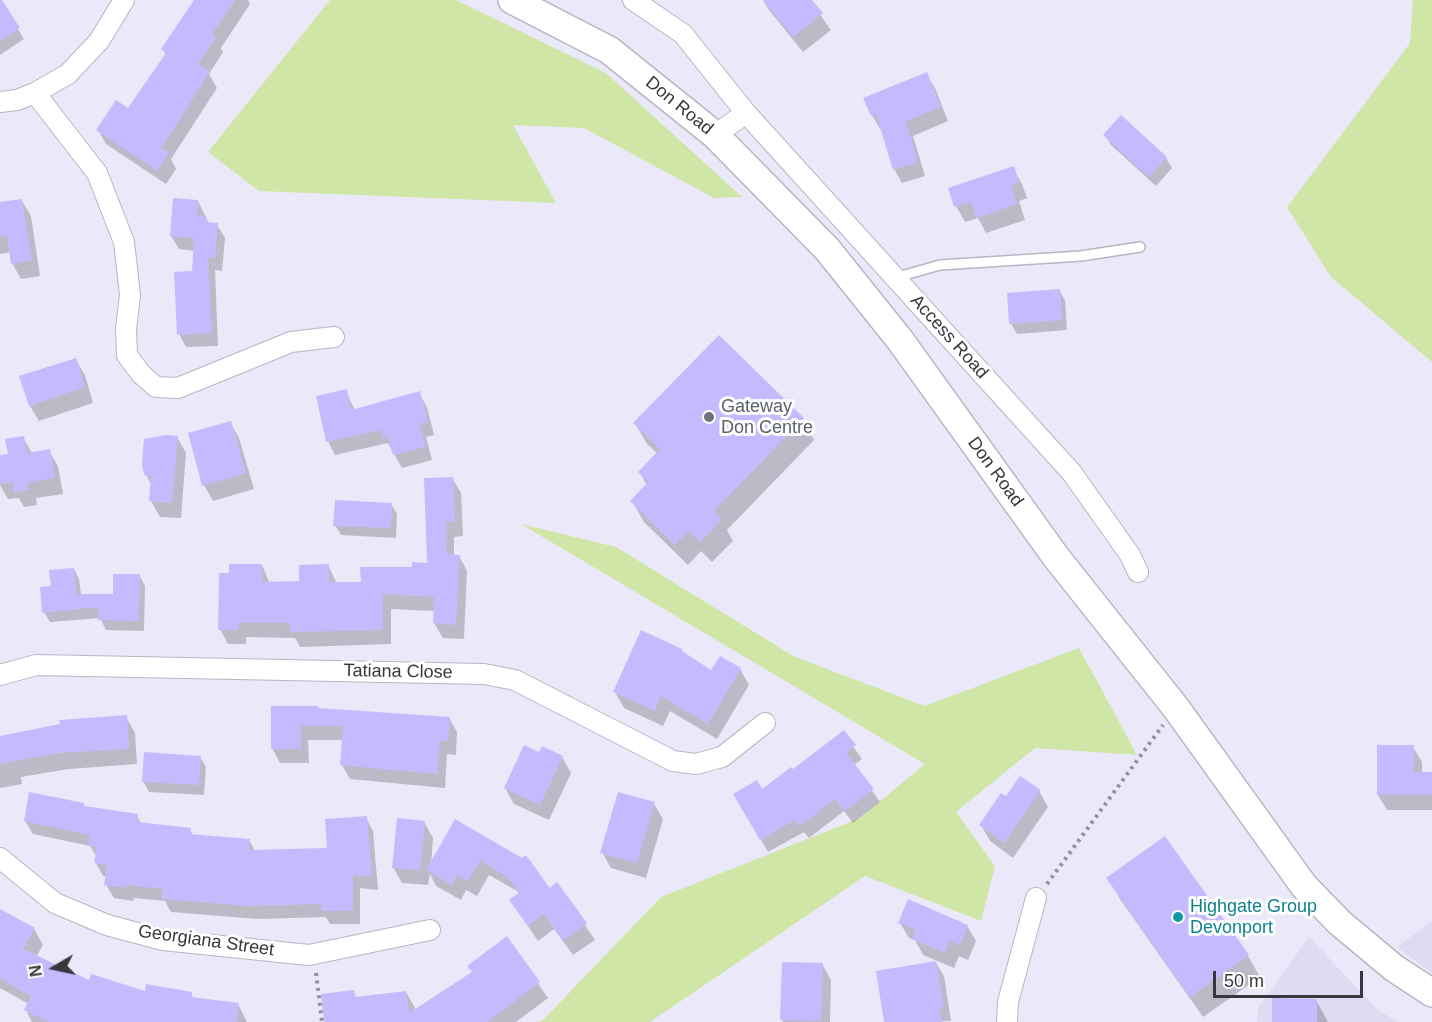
<!DOCTYPE html>
<style>
body{margin:0}
#map{position:relative;width:1432px;height:1022px;overflow:hidden;background:#ebe9f9;font-family:Arial,sans-serif}
canvas{display:block}
.north{position:absolute;left:24px;top:938px;width:60px;height:60px;-webkit-text-stroke:4px #fff;paint-order:stroke;rotate:261deg;font-size:16px;font-weight:700;line-height:24px;text-align:center;color:#38373d}
.north::after{content:'';display:block;margin:auto;width:21px;height:27px;background:#38373d;clip-path:polygon(50% 0,100% 100%,50% 72%,0 100%)}
.scale{position:absolute;left:1213px;top:971px;width:150px;height:27px;box-sizing:border-box;border:3px solid #38373d;border-top:0;padding-left:8px;font-size:18px;line-height:21px;white-space:nowrap;color:#38373d;-webkit-text-stroke:4px #fff;paint-order:stroke}
</style>
<div id="map">
<canvas width="1432" height="1022"></canvas>
<div class="north">N</div>
<div class="scale">50 m</div>
</div>
<script>
const ctx = document.querySelector('canvas').getContext('2d');
ctx.lineJoin = 'round';
function fillPath(path, color) { ctx.fillStyle = color; ctx.fill(path, 'evenodd'); }
const poly = rows => new Path2D(rows.map(r => 'M' + r).join(''));
function strokePath(path, color, width, dash) { ctx.strokeStyle = color; ctx.lineWidth = width; ctx.lineCap = dash ? 'butt' : 'round'; ctx.setLineDash(dash || []); ctx.stroke(path); }
function label(font, color, halo, rows, align = 'center') {
  ctx.font = font + ' Arial,sans-serif'; ctx.lineWidth = 6; ctx.setLineDash([]); ctx.textBaseline = 'middle'; ctx.strokeStyle = halo; ctx.fillStyle = color; for (const [text, x, y, turn = 0] of rows) {
    ctx.save(); ctx.translate(x, y); ctx.rotate((+turn || 0) * Math.PI / 180); ctx.textAlign = isNaN(turn) ? turn : align; if (halo) ctx.strokeText(text, 0, 0); ctx.fillText(text, 0, 0); ctx.restore();
  }
}
fillPath(poly([
 [1432,921,1432,973,1397,947],
 [1309,937,1378,1010,1398,1022,1257,1022,1258,1008]
]), '#dedbf2');
fillPath(poly([
 [330,0,456,0,606,73,742,197,714,198,584,128,513,125,556,203,259,191,208,152],
 [1413,0,1432,0,1432,362,1331,277,1287,207,1410,43],
 [521,524,616,547,795,657,925,706,1079,648,1137,755,1035,748,956,812,995,866,981,921,865,876,650,1022,538,1022,544,1019,661,897,860,818,925,764]
]), '#cfe6a7');
fillPath(poly([
 [195,0,248,0,250,4,221,48,223,52,209,74,217,88,171,159,176,169,166,184,106,144,98,130,129,110,166,55,163,49],
 [763,0,810,0,831,30,803,52,769,10],
 [2,4,24,39,0,55,0,5],
 [926,74,935,88,948,121,913,136,925,176,902,183,894,169,882,129,880,129,872,115],
 [1121,117,1166,158,1172,168,1156,186,1111,145,1105,135],
 [1013,168,1022,184,1027,198,1019,201,1025,220,986,233,978,218,965,222,956,206],
 [22,201,31,216,40,276,21,279,12,263,11,252,0,254,0,204],
 [198,201,209,224,217,225,225,238,222,271,215,270,218,346,186,347,179,334,193,272,195,251,179,249,171,236],
 [1059,290,1065,300,1067,330,1017,334,1011,324],
 [76,360,85,375,93,403,39,421,30,406],
 [346,391,355,411,419,393,427,407,434,435,426,437,432,460,402,468,388,443,335,455,328,441],
 [802,419,814,440,727,530,733,541,712,562,701,551,688,565,644,522,632,501,647,486,640,472,658,454,647,444,635,423],
 [230,422,239,438,254,489,213,501,204,485],
 [177,437,186,453,181,518,160,517,151,501,152,486,146,475],
 [23,438,32,453,49,451,58,466,63,494,36,498,37,505,24,507,19,498,8,499,0,485,0,457,9,455],
 [452,478,461,493,463,536,454,537,454,556,459,556,467,571,464,639,443,638,434,623,435,611,391,609,391,644,300,647,295,638,246,637,246,644,228,644,220,629,231,575,262,565,270,584,301,582,328,565,337,584,362,584,428,564],
 [391,504,397,514,396,538,341,535,335,525],
 [74,569,79,579,81,595,114,596,139,575,145,586,144,631,106,630,100,618,50,622,44,612,52,588],
 [681,650,684,654,712,672,740,669,749,685,717,739,670,711,663,726,624,708,615,692],
 [319,710,449,718,457,732,456,755,447,754,445,788,350,779,342,765,343,740,308,740,309,763,280,763,272,748],
 [126,717,135,733,137,764,69,769,21,777,22,784,0,788,0,737],
 [843,732,862,759,854,765,880,802,853,823,844,811,809,838,804,832,768,852,735,794,762,791,793,772],
 [1413,747,1422,762,1422,773,1432,773,1432,810,1387,810,1378,795],
 [539,754,562,757,571,773,549,820,514,804,505,788],
 [200,757,206,767,204,795,149,792,143,781],
 [1039,791,1048,807,1013,858,990,841,981,825],
 [83,804,85,808,137,816,142,825,190,830,193,836,249,840,255,851,329,849,366,818,373,831,378,890,360,888,360,924,330,924,326,917,258,919,171,912,165,901,134,898,133,901,114,898,106,885,107,876,103,876,96,863,97,857,90,846,33,834,25,821],
 [654,804,663,819,646,878,611,868,602,852],
 [456,821,550,890,557,884,595,940,573,955,554,929,538,941,511,901,520,895,517,891,489,875,477,896,466,890,461,900,436,886,430,874,428,885,402,883,393,867,424,822,433,838,431,865],
 [1165,838,1248,956,1260,977,1203,1017,1120,899,1108,878],
 [0,911,34,929,43,945,36,957,90,982,146,993,191,994,194,999,238,1004,247,1022,32,1022,26,1010,29,1004,0,988],
 [900,923,967,926,976,941,968,960,959,956,954,968,923,955,915,940,909,938],
 [507,939,548,998,516,1022,427,1022],
 [936,963,944,976,951,1021,888,1022],
 [822,964,831,980,830,1022,783,1022,782,1019],
 [353,992,357,999,406,992,415,1008,416,1022,326,1022],
 [1316,1000,1328,1022,1273,1022]
]), '#0003');
fillPath(poly([
 [0,0,2,0,20,28,0,41],
 [194,0,235,0,212,34,216,37,198,64,210,72,161,148,169,153,157,171,96,130,116,100,128,108,166,53,161,49],
 [763,0,812,0,823,13,793,37],
 [927,72,941,107,906,121,918,162,893,170,876,114,871,116,863,98],
 [1121,115,1167,157,1149,177,1103,135],
 [1014,166,1019,182,1011,185,1017,204,976,218,971,202,954,207,948,188],
 [173,198,198,200,197,216,206,216,207,222,218,223,215,258,208,257,212,333,177,335,174,272,192,271,194,238,170,236],
 [22,199,32,260,11,264,7,236,0,237,0,202],
 [1060,289,1062,320,1009,324,1007,293],
 [719,335,804,418,714,511,722,519,700,542,689,531,675,545,630,501,648,482,638,472,660,449,633,423],
 [76,358,85,387,29,406,19,376],
 [347,389,351,410,420,391,428,422,419,424,426,447,393,455,388,437,383,439,381,430,326,442,316,396],
 [231,421,246,473,202,486,188,433],
 [166,435,178,436,172,503,149,501,151,476,144,475,142,464,144,439],
 [24,436,27,453,50,449,55,478,28,482,29,490,14,492,13,482,0,484,0,455,8,454,5,439],
 [453,477,455,522,446,522,447,554,460,555,456,625,433,623,434,597,383,594,383,630,290,632,290,623,238,623,239,630,218,630,219,573,229,573,229,564,262,564,262,582,299,581,299,565,329,564,329,582,361,582,360,567,412,567,412,562,427,563,424,478],
 [335,500,392,503,391,528,333,526],
 [74,568,77,594,113,594,113,574,140,574,139,621,98,620,98,607,42,613,40,587,51,586,49,570],
 [641,630,682,649,682,651,711,670,720,656,741,668,708,724,661,696,655,711,613,692],
 [271,706,318,706,318,708,450,717,448,741,440,741,437,774,340,765,343,726,301,726,301,749,271,749],
 [127,715,129,749,59,753,0,764,0,736,60,724,59,720],
 [844,730,856,745,846,753,874,789,845,811,835,799,800,826,795,820,760,840,733,794,757,780,762,789,791,767,793,769],
 [524,745,539,752,542,746,563,756,540,805,504,788],
 [1377,745,1414,745,1414,772,1432,772,1432,795,1377,795],
 [144,752,201,756,199,785,142,782],
 [1020,776,1041,790,1004,843,979,825,1001,793,1006,796],
 [29,792,84,803,84,806,138,814,137,822,191,828,190,834,250,839,249,850,327,848,325,819,367,816,372,877,353,875,353,911,321,911,321,904,249,906,162,899,163,889,127,885,126,888,104,885,107,865,94,863,97,847,88,846,90,835,24,821],
 [618,792,655,802,637,863,600,853],
 [397,818,425,821,420,870,392,868],
 [455,819,522,858,526,855,550,888,557,882,587,923,563,941,544,914,528,926,509,900,519,893,506,876,480,860,468,881,457,875,452,885,426,870],
 [1165,836,1249,955,1190,997,1106,878],
 [908,899,968,925,960,945,950,941,945,953,912,939,916,930,898,923],
 [0,909,35,928,23,949,89,980,91,974,145,991,146,984,192,992,191,997,239,1003,237,1022,48,1022,24,1010,31,996,0,979],
 [507,936,540,982,487,1022,324,1022,321,994,354,990,355,997,406,991,409,1013,472,972,467,966],
 [936,961,944,1007,939,1008,942,1022,884,1022,876,971],
 [782,962,823,963,821,1021,780,1020],
 [1272,998,1317,999,1317,1022,1272,1022]
]), '#c6baff');
const lane = poly([
 [894,278,940,265,1081,256,1140,247]
]);
const street = poly([
 [633,0,683,34,746,113,1072,473,1130,555,1138,572],
 [35,93,97,173,124,242,130,295,126,329,127,355,141,374,156,387,178,388,291,342,334,337],
 [0,102,17,100,35,93,68,74,99,41,124,0],
 [715,135,746,113],
 [0,675,36,665,484,674,515,680,673,761,696,764,722,757,765,723],
 [0,858,55,903,107,925,163,940,309,955,430,930],
 [1007,1022,1008,1002,1036,898]
]);
const secondary = poly([
 [512,0,609,50,715,135,827,249,900,340,1056,557,1176,708,1304,886,1340,923,1394,968,1432,993]
]);
strokePath(lane, '#b7b5c4', 12);
strokePath(street, '#b7b5c4', 22);
strokePath(secondary, '#b7b5c4', 30);
strokePath(poly([
 [1047,884,1163,725],
 [316,973,322,1022]
]), '#92909b', 4, [3, 4.5]);
strokePath(lane, '#fff', 9);
strokePath(street, '#fff', 20);
strokePath(secondary, '#fff', 27);
for (const [x, y, r, color] of [
 [709,417,6,"#6b7280"],
 [1178,917,6,"#0f9aa8"]
]) { const dot = new Path2D(); dot.arc(x, y, r, 0, 2 * Math.PI); ctx.fillStyle = color; ctx.fill(dot); strokePath(dot, '#fff', 2); }
label('18px', '#38373d', '#fff', [
 ["Don Road",679,106,39],
 ["Access Road",949,337,48],
 ["Don Road",995,472,54],
 ["Tatiana Close",398,672,1],
 ["Georgiana Street",206,941,8]
]);
label('18px', '#5b616d', '#fff', [
 ["Gateway",721,407],
 ["Don Centre",721,428]
], 'left');
label('18px', '#0d838f', '#fff', [
 ["Highgate Group",1190,907],
 ["Devonport",1190,928]
], 'left');
</script>
